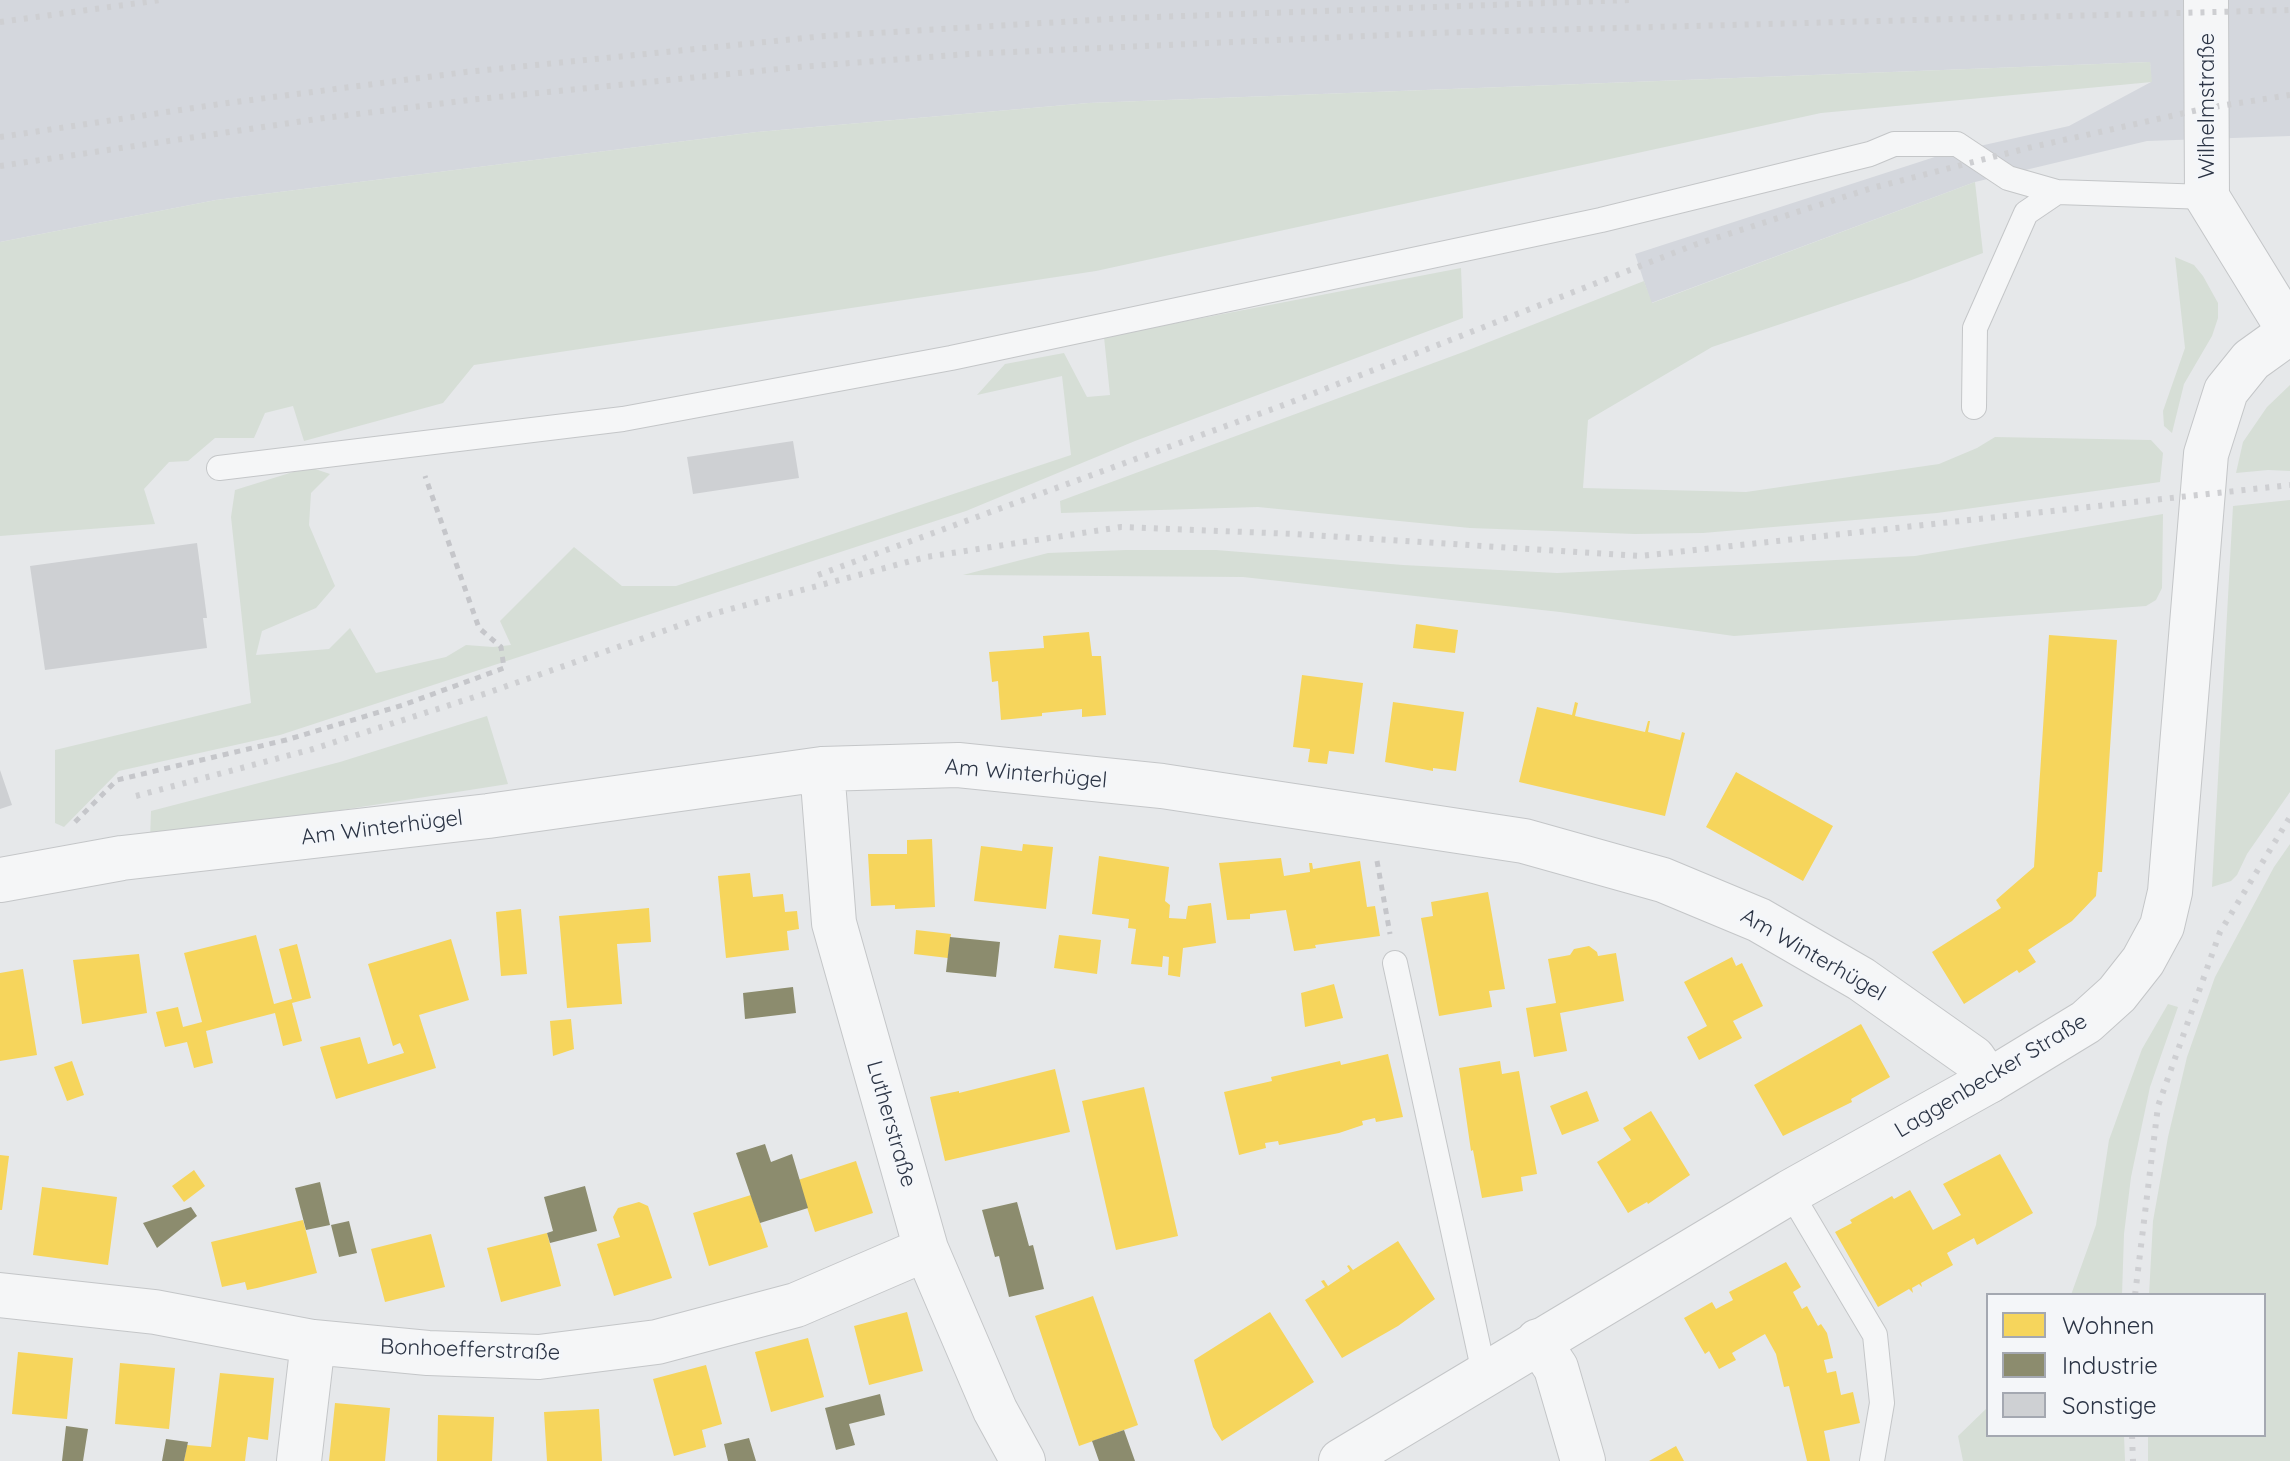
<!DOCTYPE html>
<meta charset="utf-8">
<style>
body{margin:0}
#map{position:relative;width:2290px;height:1461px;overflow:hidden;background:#e6e8ea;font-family:Quicksand,sans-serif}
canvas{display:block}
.legend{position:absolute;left:1986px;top:1293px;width:280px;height:144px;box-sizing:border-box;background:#f4f6f9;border:2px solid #a4a8b1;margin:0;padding:10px 14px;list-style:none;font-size:24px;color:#2b3445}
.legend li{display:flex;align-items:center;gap:16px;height:40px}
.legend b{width:40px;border:2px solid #a4a8b1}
</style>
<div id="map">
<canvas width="2290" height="1461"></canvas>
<ul class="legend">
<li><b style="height:22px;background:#f6d55c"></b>Wohnen</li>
<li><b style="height:22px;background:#8c8c6e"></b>Industrie</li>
<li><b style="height:22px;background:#ced0d3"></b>Sonstige</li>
</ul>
</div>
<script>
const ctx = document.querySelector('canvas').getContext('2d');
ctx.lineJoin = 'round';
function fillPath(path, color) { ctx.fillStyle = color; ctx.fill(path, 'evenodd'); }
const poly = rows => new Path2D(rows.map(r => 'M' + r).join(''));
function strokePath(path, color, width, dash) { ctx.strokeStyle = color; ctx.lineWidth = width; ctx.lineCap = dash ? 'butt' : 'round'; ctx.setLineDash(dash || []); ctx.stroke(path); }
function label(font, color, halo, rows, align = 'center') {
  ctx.font = font + ' Quicksand,sans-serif'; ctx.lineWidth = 8; ctx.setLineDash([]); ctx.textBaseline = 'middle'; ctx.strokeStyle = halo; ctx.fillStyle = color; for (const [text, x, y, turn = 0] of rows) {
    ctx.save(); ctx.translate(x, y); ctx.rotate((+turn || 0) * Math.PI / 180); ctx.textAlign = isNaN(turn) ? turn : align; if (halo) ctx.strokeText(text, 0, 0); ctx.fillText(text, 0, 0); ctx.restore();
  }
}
fillPath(poly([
 [0,0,2290,0,2290,136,2147,141,1975,182,1651,303,1635,254,1944,154,2069,126,2151,82,2150,62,1089,103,757,132,216,200,0,242]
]), '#d4d7dd');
fillPath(poly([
 [2150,62,2152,82,1821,113,1096,271,474,365,443,403,304,441,293,406,265,413,254,438,215,438,188,461,169,462,144,489,155,524,0,536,0,242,216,200,757,132,1089,103],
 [1975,182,1983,253,1909,281,1712,347,1588,420,1583,488,1746,492,1939,464,1977,448,1995,437,2151,440,2163,453,2160,482,1937,513,1703,533,1635,534,1470,528,1258,507,1061,513,1060,501,1466,351,1644,281,1652,303],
 [2175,257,2194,265,2203,276,2218,303,2218,318,2212,336,2184,384,2172,433,2164,426,2163,411,2185,348],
 [1461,268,1463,318,1135,441,966,511,280,735,119,771,64,827,55,823,55,750,251,703,231,517,235,490,309,467,330,474,311,493,309,525,335,586,316,608,262,631,256,655,329,649,350,628,376,673,446,657,466,645,493,647,511,645,500,621,574,547,622,586,676,586,1071,455,1062,376,977,395,1005,364,1064,353,1087,397,1110,395,1104,337],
 [2290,385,2290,471,2268,470,2236,473,2243,442,2267,407],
 [2290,500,2290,792,2247,854,2237,875,2231,881,2212,887,2233,506],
 [2163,514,2162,588,2156,600,2146,606,1734,636,1560,612,1243,577,963,575,1048,553,1126,550,1216,550,1403,565,1557,573,1737,565,1915,556],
 [487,716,508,784,150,840,151,811,340,762],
 [2290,844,2290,1461,2148,1461,2148,1435,2264,1435,2264,1295,2149,1295,2153,1221,2168,1137,2187,1057,2215,977,2274,867],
 [2168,1004,2178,1007,2150,1087,2131,1177,2124,1234,2122,1295,2071,1295,2096,1225,2109,1140,2142,1049],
 [1988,1407,1988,1435,2124,1435,2125,1461,1963,1461,1958,1436]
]), '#d6ded6');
fillPath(poly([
 [1416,624,1458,630,1455,653,1413,648],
 [1089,632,1092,656,1101,656,1106,715,1082,717,1082,709,1042,713,1042,716,1001,720,998,681,992,682,989,652,1044,648,1043,636],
 [2049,635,2117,640,2102,872,2098,872,2096,896,2072,921,2028,950,2036,962,2019,973,2017,970,1964,1004,1932,952,2001,908,1996,900,2034,867],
 [1302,675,1363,683,1354,754,1329,751,1327,764,1308,762,1310,749,1293,747],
 [1393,702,1464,712,1456,771,1433,768,1433,771,1385,762],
 [1575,702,1578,703,1575,716,1645,732,1648,721,1650,721,1648,732,1680,740,1682,732,1685,733,1665,816,1519,782,1537,707,1572,715],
 [1736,772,1833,826,1803,881,1706,827],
 [932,839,935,907,895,909,895,905,871,906,868,854,907,854,907,840],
 [1023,844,1053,847,1046,909,974,901,981,846,1022,851],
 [1099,856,1169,867,1165,901,1170,905,1169,918,1186,919,1188,906,1211,903,1216,943,1183,948,1180,977,1168,975,1169,957,1163,956,1162,967,1131,964,1136,929,1128,928,1129,919,1092,914],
 [1281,858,1284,876,1310,872,1309,863,1312,863,1313,869,1360,861,1367,907,1375,906,1380,936,1315,945,1316,948,1294,951,1286,910,1250,914,1250,919,1227,920,1219,863],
 [750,873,753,897,783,894,785,912,797,911,799,929,787,931,789,950,726,958,718,876],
 [1488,892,1505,989,1489,991,1492,1007,1439,1016,1421,918,1433,916,1431,902],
 [649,908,651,942,617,944,622,1004,567,1008,559,916],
 [521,909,527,974,501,976,496,912],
 [916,930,951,934,948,958,914,954],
 [256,935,274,1004,292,999,279,949,297,944,311,998,292,1003,302,1041,283,1046,275,1013,240,1022,206,1031,213,1063,194,1068,187,1042,165,1047,156,1012,178,1007,183,1027,202,1022,184,953],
 [1059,935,1101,940,1097,974,1054,968],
 [451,939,469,1000,419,1015,436,1068,336,1099,320,1047,360,1037,368,1064,404,1053,400,1043,393,1046,368,964],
 [1589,946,1597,952,1598,956,1616,953,1624,1001,1560,1013,1567,1051,1534,1057,1526,1008,1556,1003,1548,959,1570,955,1574,949],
 [139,954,147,1013,82,1024,73,960],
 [1732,957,1736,966,1742,963,1763,1006,1733,1021,1742,1038,1699,1060,1687,1037,1707,1026,1684,982],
 [23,969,37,1055,0,1061,0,973],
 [1334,984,1343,1018,1305,1027,1301,993],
 [571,1019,574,1049,553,1056,550,1021],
 [1861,1024,1890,1077,1851,1099,1852,1102,1783,1136,1754,1085],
 [1388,1054,1403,1117,1376,1122,1375,1118,1362,1121,1363,1125,1339,1133,1279,1145,1278,1141,1265,1143,1266,1148,1239,1155,1224,1092,1272,1081,1271,1077,1340,1061,1341,1065],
 [72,1061,84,1095,67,1101,54,1067],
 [1500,1061,1502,1074,1519,1071,1537,1174,1521,1177,1523,1191,1482,1198,1473,1150,1471,1151,1459,1068],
 [1055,1069,1070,1132,945,1161,930,1097,959,1091,959,1093],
 [1144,1087,1178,1236,1116,1250,1082,1101],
 [1587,1091,1599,1121,1562,1135,1550,1106],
 [1651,1111,1690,1175,1648,1204,1647,1202,1628,1213,1597,1162,1631,1140,1623,1128],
 [2000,1154,2033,1213,1977,1245,1974,1238,1947,1253,1953,1265,1921,1283,1922,1287,1919,1284,1912,1288,1913,1293,1909,1289,1878,1307,1835,1232,1852,1223,1850,1220,1892,1196,1894,1199,1910,1190,1933,1230,1961,1215,1943,1184],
 [0,1155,9,1156,2,1210,0,1210],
 [856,1161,873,1213,815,1232,798,1180],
 [194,1170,205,1186,184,1202,172,1186],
 [42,1187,117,1197,108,1265,33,1255],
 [751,1195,768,1247,709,1266,693,1213],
 [639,1202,648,1206,672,1278,614,1296,597,1244,620,1237,613,1217,618,1208],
 [303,1220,317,1273,257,1288,247,1290,245,1282,222,1287,211,1242],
 [547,1233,561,1286,501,1302,487,1248],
 [431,1234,445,1287,385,1302,371,1249],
 [1398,1241,1435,1299,1398,1326,1342,1358,1305,1300,1325,1287,1321,1281,1324,1280,1328,1286,1350,1271,1347,1266,1349,1265,1353,1270],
 [1786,1262,1801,1287,1793,1292,1802,1309,1807,1306,1818,1326,1821,1324,1827,1333,1833,1358,1824,1360,1827,1373,1836,1371,1841,1395,1853,1392,1860,1423,1824,1431,1830,1461,1807,1461,1789,1386,1784,1387,1776,1354,1765,1334,1732,1353,1736,1360,1719,1369,1709,1351,1705,1354,1684,1318,1712,1302,1716,1309,1733,1300,1729,1292],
 [1093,1296,1138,1425,1079,1446,1035,1316],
 [907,1312,923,1371,869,1385,854,1326],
 [1270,1312,1314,1382,1222,1441,1213,1427,1194,1360],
 [808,1338,824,1397,771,1412,755,1352],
 [18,1352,73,1358,67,1419,12,1414],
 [120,1363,175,1368,169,1429,115,1424],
 [706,1365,722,1424,702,1430,706,1447,674,1456,653,1379],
 [220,1373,274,1378,268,1440,248,1437,245,1461,184,1461,187,1445,211,1447],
 [335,1403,390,1408,385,1461,329,1461],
 [599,1409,602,1461,547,1461,544,1412],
 [438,1415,494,1417,492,1461,437,1461],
 [1676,1446,1684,1461,1649,1461]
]), '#f6d55c');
fillPath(poly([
 [950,937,1000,942,996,977,946,972],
 [793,987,796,1013,745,1019,743,993],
 [765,1144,771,1162,792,1154,808,1208,760,1223,736,1153],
 [320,1182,330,1225,306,1230,295,1188],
 [585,1186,597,1231,550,1243,547,1233,553,1231,544,1197],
 [1017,1202,1029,1246,1033,1245,1044,1289,1009,1297,999,1256,995,1257,982,1210],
 [191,1207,197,1216,157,1248,143,1223],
 [349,1221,357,1253,339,1257,331,1225],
 [880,1394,885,1415,849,1424,855,1445,836,1450,825,1408],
 [66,1426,88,1429,83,1461,62,1461],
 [1124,1430,1135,1461,1099,1461,1092,1441],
 [749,1438,756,1461,728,1461,724,1444],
 [166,1439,188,1442,184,1461,162,1461]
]), '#8c8c6e');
fillPath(poly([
 [793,441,799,478,693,494,687,457],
 [197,543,207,618,203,618,207,648,45,670,30,566],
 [0,770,12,805,0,809]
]), '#ced0d3');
const service = poly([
 [1974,407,1975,328,2026,213,2057,192,2207,197],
 [219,468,623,419,951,358,1601,220,1870,154,1894,144,1957,144,2008,178,2057,192],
 [1395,963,1484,1373],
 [1790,1192,1875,1335,1882,1403,1872,1461]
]);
const minor = poly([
 [2206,0,2207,197,2290,332],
 [822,769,834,923,926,1249,995,1410,1023,1461],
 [0,880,122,858,488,816,822,769,958,765,1162,786,1524,841,1663,880,1759,920,1861,979,1973,1058,1989,1081],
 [0,1295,155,1312,313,1342,428,1353,539,1357,657,1342,796,1305,926,1249],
 [1538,1341,1556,1368,1583,1461],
 [299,1461,313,1342]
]);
const tertiary = poly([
 [1341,1461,1790,1192,1989,1081,2086,1022,2117,994,2143,961,2162,926,2170,892,2206,454,2226,391,2251,360,2290,332]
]);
strokePath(service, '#c4c6c8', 26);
strokePath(minor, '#c4c6c8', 46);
strokePath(tertiary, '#c4c6c8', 46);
strokePath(poly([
 [75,822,117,780,286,740,403,705,504,668,501,647,479,628,425,476],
 [1377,861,1390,934]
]), '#c5c6ca', 5, [6, 6]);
strokePath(service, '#f5f6f7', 24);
strokePath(minor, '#f5f6f7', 44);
strokePath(tertiary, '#f5f6f7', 44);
strokePath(poly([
 [0,22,161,0],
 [0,137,220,104,466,72,825,36,1127,18,1630,0],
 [0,166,317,119,478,99,799,67,968,54,1432,33,2290,10],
 [818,575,1289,403,1694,245,1872,188,2028,148,2207,108,2290,95],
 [136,796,313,749,487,693,712,614,926,557,1121,527,1295,534,1640,556,2290,485],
 [2135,1295,2158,1106,2220,932,2290,817],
 [2132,1435,2133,1461]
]), '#cecfd2', 6, [4, 8]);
label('22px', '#2b3445', '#f4f6f9', [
 ["Wilhelmstraße",2207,106,-90],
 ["Am Winterhügel",1026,774,5],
 ["Am Winterhügel",382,828,-7],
 ["Am Winterhügel",1813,955,30],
 ["Laggenbecker Straße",1991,1076,-31],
 ["Lutherstraße",891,1124,74],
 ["Bonhoefferstraße",470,1350,2]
]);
</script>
